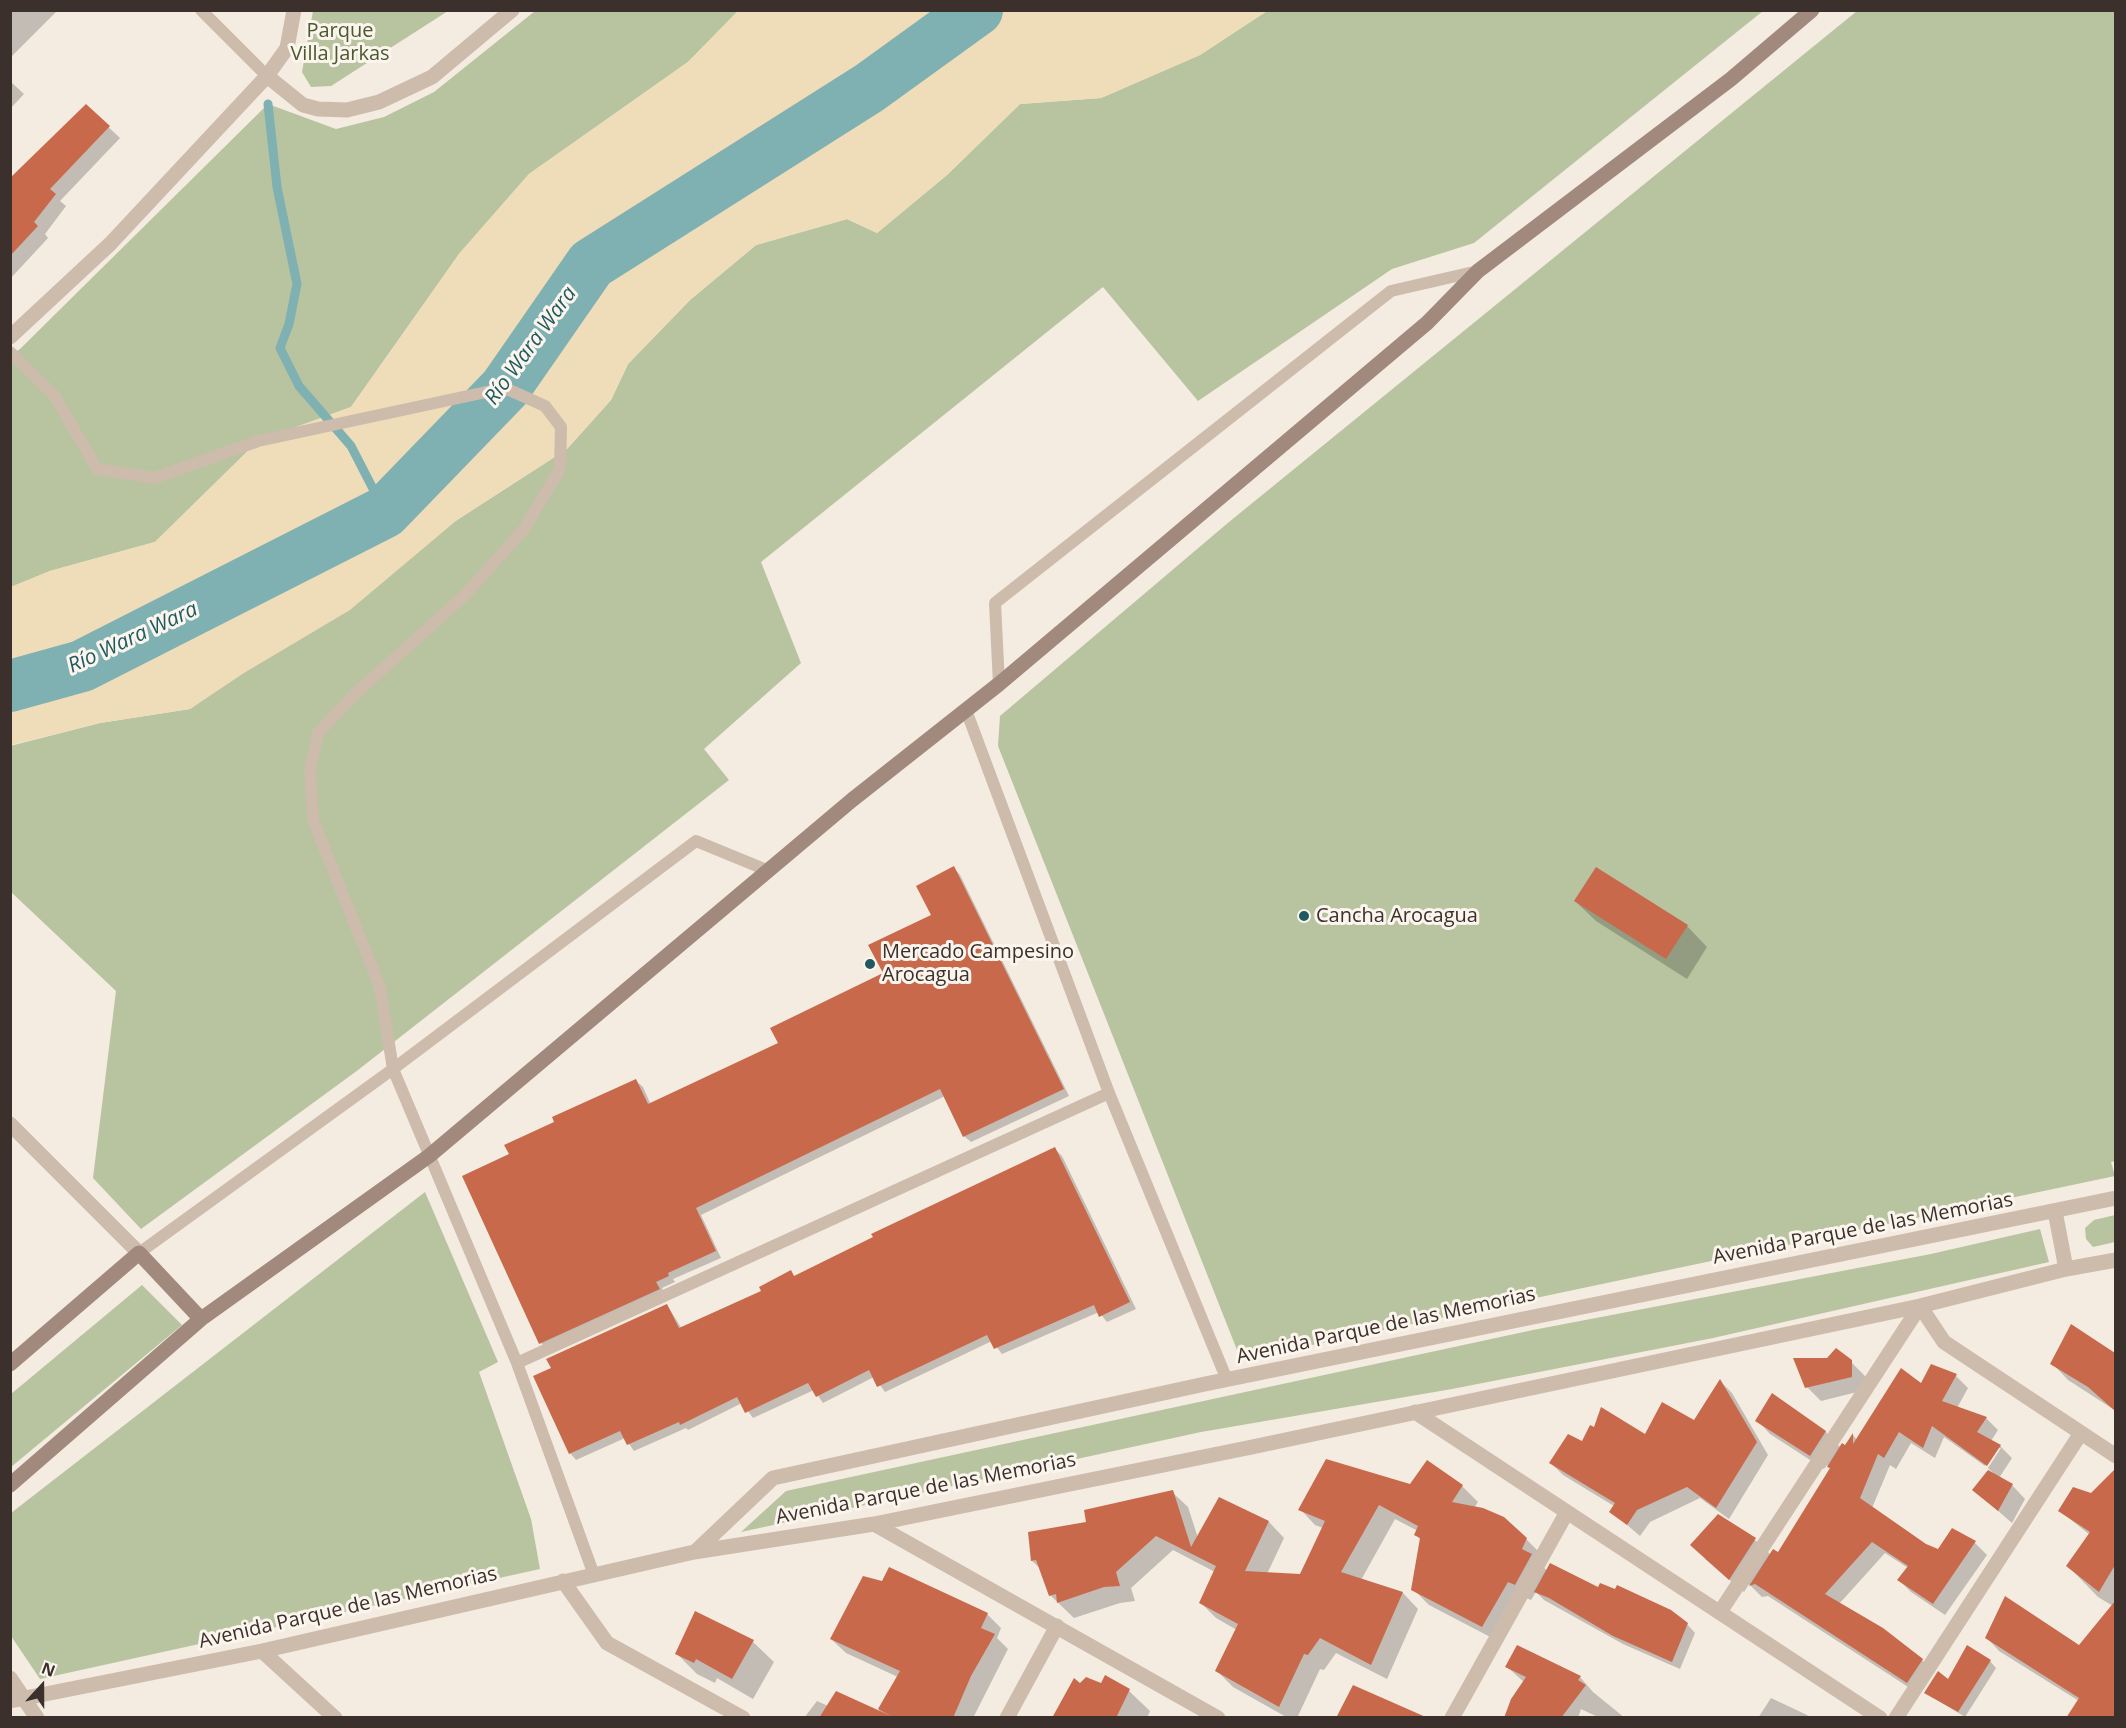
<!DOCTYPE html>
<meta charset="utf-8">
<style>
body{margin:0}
#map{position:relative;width:2126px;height:1728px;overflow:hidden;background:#f4ebe1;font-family:"Open Sans",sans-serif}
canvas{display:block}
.frame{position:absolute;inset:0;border:12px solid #3b302b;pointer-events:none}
.north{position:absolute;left:12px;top:1656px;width:60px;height:60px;-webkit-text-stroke:4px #fbf5ee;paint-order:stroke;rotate:21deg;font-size:16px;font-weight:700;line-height:24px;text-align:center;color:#3b302b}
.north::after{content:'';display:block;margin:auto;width:21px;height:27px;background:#3b302b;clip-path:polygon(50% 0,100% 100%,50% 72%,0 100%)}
</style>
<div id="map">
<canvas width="2126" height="1728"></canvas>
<div class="frame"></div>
<div class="north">N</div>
</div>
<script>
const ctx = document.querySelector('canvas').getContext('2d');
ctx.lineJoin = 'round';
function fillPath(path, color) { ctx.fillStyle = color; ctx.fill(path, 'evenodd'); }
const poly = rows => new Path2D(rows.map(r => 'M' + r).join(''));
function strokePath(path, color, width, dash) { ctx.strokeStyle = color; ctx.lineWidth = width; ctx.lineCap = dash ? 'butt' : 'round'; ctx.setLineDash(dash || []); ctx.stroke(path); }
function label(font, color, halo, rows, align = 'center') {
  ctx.font = font + ' "Open Sans",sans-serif'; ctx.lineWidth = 6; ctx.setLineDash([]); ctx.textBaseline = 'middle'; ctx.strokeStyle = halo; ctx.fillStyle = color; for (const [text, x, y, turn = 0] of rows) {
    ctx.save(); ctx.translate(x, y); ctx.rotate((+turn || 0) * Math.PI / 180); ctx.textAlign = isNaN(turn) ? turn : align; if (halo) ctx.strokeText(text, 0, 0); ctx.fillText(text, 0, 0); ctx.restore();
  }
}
fillPath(poly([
 [313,11,313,10,448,11,331,86,311,87,302,72],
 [535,11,738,11,688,62,529,174,459,254,351,407,258,441,155,542,50,571,11,587,11,355,20,349,268,104,336,129,384,117,434,92],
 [1267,11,1763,11,1474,243,1392,269,1198,401,1103,287,761,562,801,663,704,749,729,780,358,1070,141,1229,93,1178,116,991,11,892,10,746,100,723,190,709,457,520,567,449,611,400,628,364,690,300,756,245,847,219,877,233,947,175,1020,104,1101,98,1200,55],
 [1857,11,2115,11,2116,1161,2111,1162,2115,1176,1241,1360,998,746,1000,716,1229,522],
 [425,1192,498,1362,479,1372,531,1519,540,1569,40,1679,11,1636,11,1513],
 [2115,1215,2115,1242,2093,1247,2086,1239,2085,1228,2094,1220],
 [2040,1229,2049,1262,1713,1338,1452,1389,1201,1432,741,1532,786,1491,1533,1330,1931,1254],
 [142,1285,182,1325,11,1467,11,1394]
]), '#b8c4a0');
fillPath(poly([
 [738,11,1267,11,1200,55,1101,98,1020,104,947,175,877,233,847,219,756,245,690,300,628,364,611,400,567,449,457,520,350,610,244,673,190,709,100,723,11,745,11,587,50,571,155,542,258,441,351,407,459,254,529,174,688,62]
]), '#efdcb8');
fillPath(poly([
 [10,10,58,10,11,57],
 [10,81,24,94,10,109],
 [86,106,120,138,60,201,66,206,45,234,48,238,10,279,10,181],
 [954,868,960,875,1069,1096,971,1142,964,1136,945,1096,701,1215,721,1258,673,1279,675,1282,662,1288,665,1295,547,1349,541,1343,511,1155,556,1123,636,1081,643,1087,651,1105,780,1043,885,974,933,915],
 [1575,901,1687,926,1707,947,1687,979,1596,921],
 [1055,1149,1062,1156,1136,1309,1107,1322,1099,1312,1002,1354,992,1341,885,1392,874,1377,823,1403,814,1390,753,1418,742,1403,688,1430,686,1428,634,1451,625,1438,576,1460,570,1453,667,1305,682,1329,763,1292,791,1272,795,1277],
 [2116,1352,2116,1411,2068,1380,2052,1363],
 [1851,1362,1865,1376,1865,1390,1821,1401,1807,1387],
 [1932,1366,1956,1376,1968,1388,1957,1408,1986,1418,1998,1430,1991,1441,2000,1446,2012,1458,1999,1478,2012,1485,2025,1499,2012,1523,1974,1490,1998,1478,1988,1468,2001,1448,1997,1448,1985,1466,1944,1437,1935,1458,1911,1443,1896,1469,1890,1465,1872,1508,1925,1545,1939,1551,1952,1530,1975,1543,1987,1555,1945,1615,1911,1592,1899,1580,1908,1568,1885,1553,1839,1604,1922,1660,1934,1672,1919,1694,1768,1596,1762,1597,1749,1584,1744,1592,1705,1559,1718,1516,1755,1540,1771,1555,1778,1554,1831,1469,1827,1465,1824,1469,1770,1434,1757,1420,1773,1395,1826,1432,1841,1448,1846,1447,1853,1435,1857,1440,1922,1385],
 [1720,1381,1732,1393,1768,1455,1729,1519,1700,1498,1650,1522,1640,1536,1611,1511,1614,1506,1563,1475,1551,1463,1582,1443,1645,1436,1695,1422],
 [2103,1483,2116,1491,2116,1718,2068,1718,2079,1701,1999,1651,1987,1638,2080,1647,2113,1606,2098,1597,2068,1566,2090,1535,2060,1511,2091,1495],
 [1411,1486,1462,1486,1478,1502,1474,1508,1526,1539,1542,1555,1539,1562,1547,1571,1687,1624,1695,1633,1680,1669,1623,1644,1544,1600,1536,1592,1531,1600,1524,1597,1498,1641,1429,1605,1413,1589,1421,1540,1416,1535,1418,1531,1395,1519,1361,1580,1403,1593,1418,1609,1387,1679,1336,1653,1324,1670,1320,1669,1297,1718,1288,1718,1233,1687,1217,1671,1237,1630,1216,1618,1200,1602,1215,1572,1173,1550,1131,1588,1135,1601,1120,1603,1074,1618,1050,1595,1041,1569,1032,1561,1088,1523,1172,1492,1188,1507,1198,1538,1220,1499,1269,1522,1284,1538,1267,1574,1301,1576,1323,1528,1315,1525,1300,1509],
 [987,1614,1001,1628,997,1638,1008,1649,973,1718,804,1718,817,1701,828,1706,878,1712,898,1677,846,1653,831,1639],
 [753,1642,774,1662,753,1699,717,1678,715,1683,697,1674,676,1653],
 [1517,1647,1580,1677,1593,1692,1625,1718,1600,1718,1581,1709,1578,1718,1506,1718,1524,1682,1506,1666],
 [1990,1661,1996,1668,1965,1717,1926,1693],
 [1074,1680,1080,1685,1102,1685,1129,1691,1150,1711,1147,1718,1052,1718],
 [1771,1698,1807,1715,1809,1718,1758,1718]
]), '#0003');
strokePath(poly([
 [268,104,277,187,297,284,289,324,280,348,299,386,351,446,385,512]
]), '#7fb0b2', 9);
strokePath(poly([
 [10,686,82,666,385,512,505,388,591,264,869,88,977,10]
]), '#7fb0b2', 52);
fillPath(poly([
 [86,104,110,126,50,189,56,194,34,222,38,226,10,256,10,178],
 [954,866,1064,1089,963,1137,940,1089,696,1208,716,1251,668,1273,669,1276,656,1282,660,1289,539,1344,462,1176,509,1154,504,1145,554,1122,552,1117,636,1079,648,1104,778,1043,770,1028,883,973,868,945,931,915,916,886],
 [1596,867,1688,925,1666,959,1574,901],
 [1055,1147,1130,1302,1099,1317,1094,1305,994,1349,987,1335,877,1387,869,1370,816,1397,808,1383,745,1413,737,1397,680,1425,679,1422,627,1445,620,1431,569,1454,533,1376,551,1368,546,1359,667,1304,679,1328,761,1291,759,1287,791,1270,794,1276,873,1237,871,1234],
 [2071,1324,2115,1353,2115,1411,2088,1387,2050,1364],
 [1836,1348,1852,1360,1852,1377,1805,1388,1793,1358,1827,1358],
 [1931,1364,1957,1374,1942,1401,1987,1417,1977,1432,2001,1445,1987,1466,1932,1426,1923,1448,1899,1432,1884,1458,1878,1454,1860,1498,1926,1544,1938,1549,1952,1528,1976,1541,1933,1604,1897,1580,1908,1566,1872,1542,1825,1594,1883,1628,1923,1659,1907,1683,1755,1584,1749,1586,1773,1549,1778,1552,1830,1468,1827,1467,1842,1443,1845,1445,1853,1433,1853,1444,1901,1368,1921,1383],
 [1720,1379,1757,1442,1716,1508,1687,1487,1637,1510,1627,1525,1609,1512,1615,1503,1549,1463,1568,1434,1582,1441,1590,1425,1594,1427,1601,1407,1645,1434,1662,1402,1694,1420],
 [1772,1393,1826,1431,1810,1456,1755,1421],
 [1326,1459,1410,1484,1427,1460,1463,1485,1452,1502,1483,1508,1504,1517,1527,1538,1522,1549,1532,1554,1515,1585,1508,1582,1482,1627,1411,1590,1420,1538,1414,1535,1418,1526,1379,1505,1341,1572,1403,1592,1371,1665,1320,1638,1308,1655,1304,1654,1279,1707,1215,1671,1238,1624,1199,1603,1216,1566,1156,1536,1116,1572,1120,1586,1104,1587,1057,1603,1056,1594,1049,1596,1036,1560,1031,1561,1028,1532,1086,1522,1084,1510,1173,1490,1191,1547,1219,1497,1269,1521,1245,1571,1300,1574,1325,1521,1298,1510],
 [2115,1469,2115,1565,2099,1592,2066,1566,2090,1532,2058,1511,2073,1487,2091,1493],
 [1988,1470,2013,1484,1998,1511,1972,1490],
 [1718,1514,1756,1538,1729,1580,1690,1545],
 [1550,1563,1598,1587,1600,1583,1615,1589,1617,1585,1671,1610,1688,1623,1672,1662,1613,1636,1549,1598,1534,1592],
 [889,1567,988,1613,981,1628,995,1634,971,1676,953,1718,819,1718,836,1691,891,1716,878,1709,900,1671,830,1639,863,1576,882,1581],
 [2005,1596,2079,1645,2115,1601,2115,1718,2066,1718,2079,1698,1985,1638],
 [695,1611,754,1640,732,1679,696,1659,694,1663,675,1654],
 [1517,1645,1581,1676,1578,1680,1586,1685,1561,1718,1504,1718,1511,1699,1526,1677,1505,1667],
 [1967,1645,1991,1660,1958,1712,1924,1693,1938,1671,1948,1679],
 [1105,1675,1130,1689,1116,1718,1052,1718,1074,1678,1080,1683,1086,1677,1101,1683],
 [1353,1685,1428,1718,1336,1718]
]), '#c8694b');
strokePath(poly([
 [201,10,267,76],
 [10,352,54,395,97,469,154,478,258,441,505,388,545,406,561,427,560,469,524,529,464,596,356,693,318,733,310,770,313,820,380,987,393,1069,517,1363,594,1575],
 [999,684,995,603,1391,291,1478,271],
 [966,710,1109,1093,1227,1380],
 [139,1253,393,1069,696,841,769,871],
 [517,1363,1109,1093]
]), '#cdbbac', 12);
strokePath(poly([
 [267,76,303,105,318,109,347,110,379,102,432,77,512,10],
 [10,337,110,244,267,76,287,48,294,10],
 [10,1124,139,1253],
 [2055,1211,2066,1269],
 [1415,1412,1880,1718],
 [874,1524,1218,1718],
 [695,1552,773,1478,1205,1384,2116,1198],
 [563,1581,607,1643,743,1718],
 [1720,1612,1920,1306,1944,1342,2116,1456],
 [262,1651,335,1718],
 [10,1678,37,1718],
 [10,1701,262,1651,694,1552,874,1524,1252,1447,1920,1306,2066,1269,2116,1260],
 [1007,1718,1057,1626],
 [1452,1718,1567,1512],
 [1896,1718,2081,1433]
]), '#cdbbac', 15);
strokePath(poly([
 [10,1364,139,1253,201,1319],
 [10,1485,201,1319,429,1156,852,800,999,684,1427,323,1478,271,1731,79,1812,10]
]), '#a18a7d', 15);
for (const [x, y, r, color] of [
 [1304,916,6,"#1f5a5e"],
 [870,964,6,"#1f5a5e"]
]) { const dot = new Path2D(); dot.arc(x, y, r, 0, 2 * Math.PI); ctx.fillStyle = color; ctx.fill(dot); strokePath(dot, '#fbf5ee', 2); }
label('20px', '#4a5a2e', '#fbf5ee', [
 ["Parque",340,31],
 ["Villa Jarkas",340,54]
]);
label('20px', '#3b302b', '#fbf5ee', [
 ["Cancha Arocagua",1316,916],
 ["Mercado Campesino",882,952],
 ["Arocagua",882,975]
], 'left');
label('20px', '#3b302b', '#fbf5ee', [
 ["Avenida Parque de las Memorias",1863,1229,-11],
 ["Avenida Parque de las Memorias",1386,1326,-12],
 ["Avenida Parque de las Memorias",926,1489,-11],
 ["Avenida Parque de las Memorias",348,1608,-13]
]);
label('italic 21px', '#1f5a5e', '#fbf5ee', [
 ["Río Wara Wara",531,346,-54],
 ["Río Wara Wara",133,638,-25]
]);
</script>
